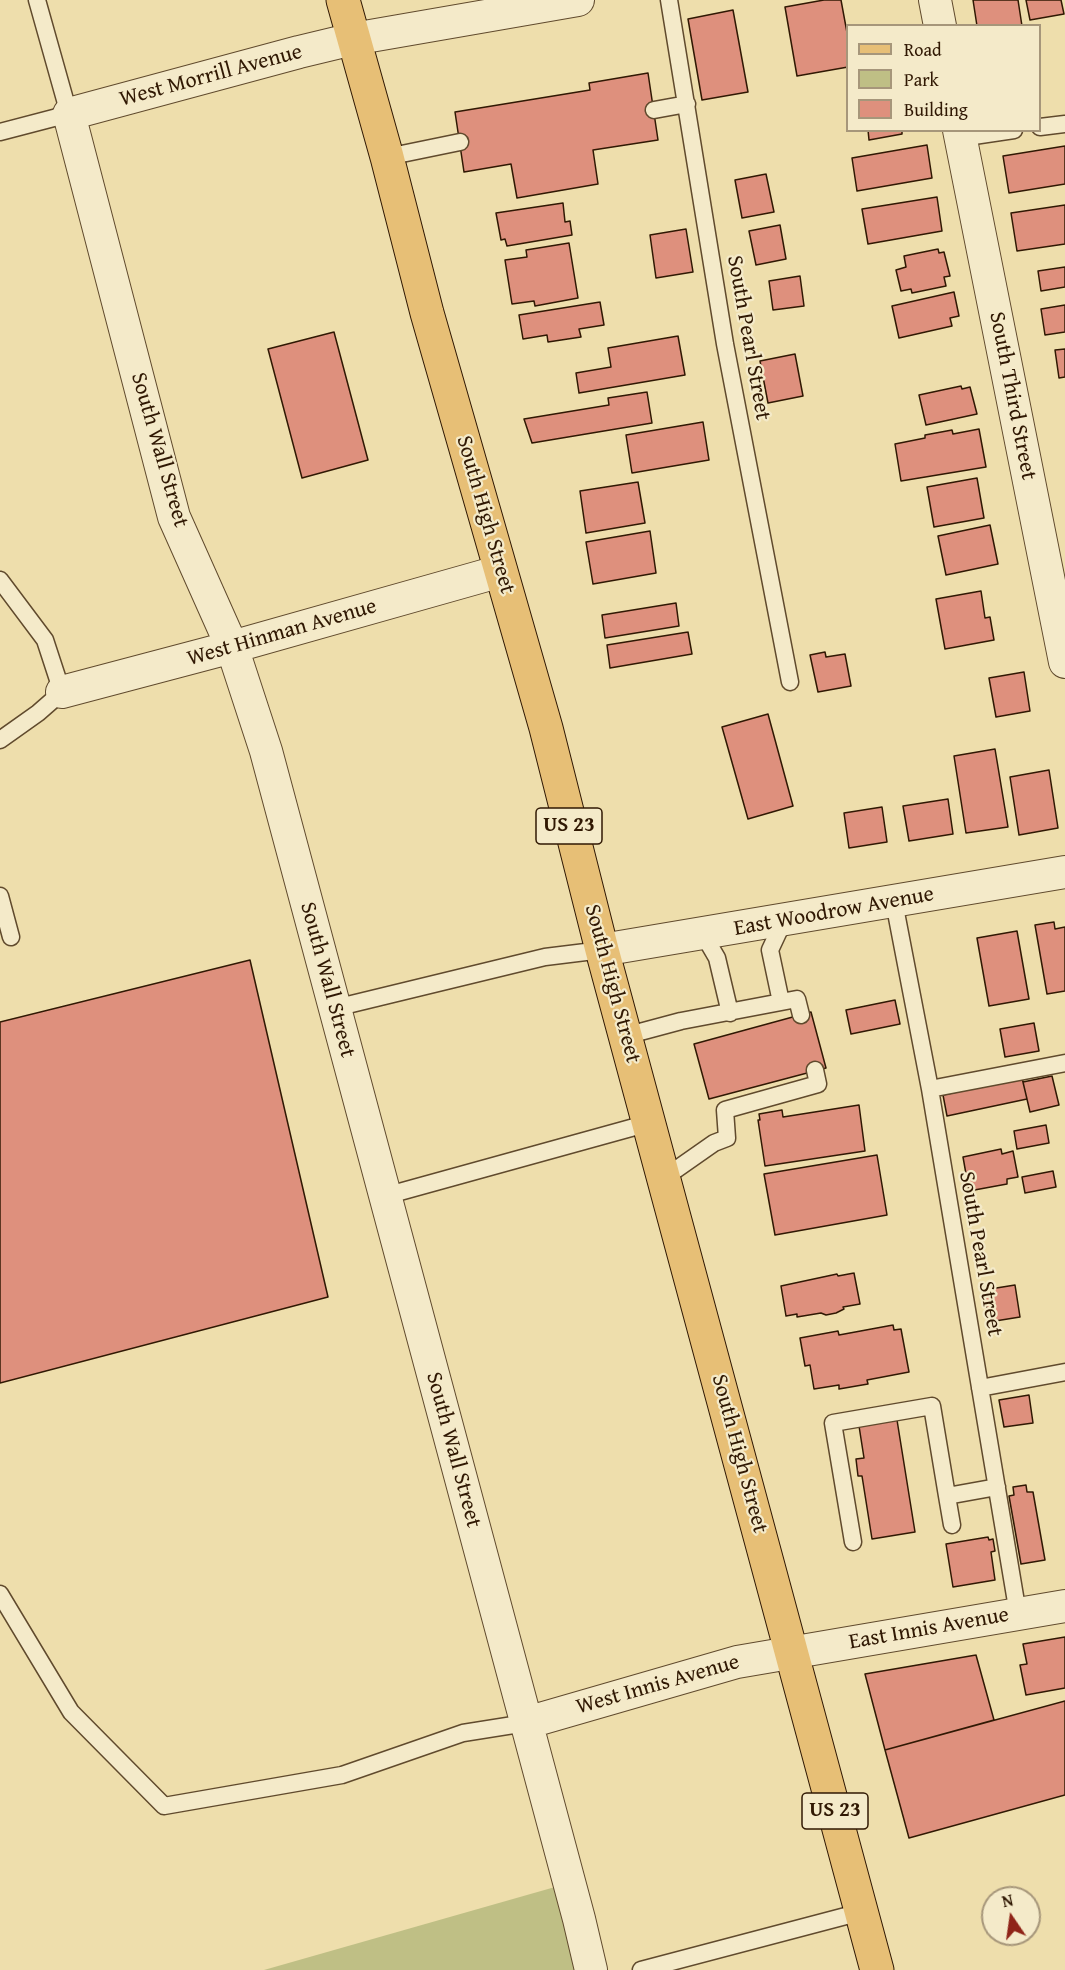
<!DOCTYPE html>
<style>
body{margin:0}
#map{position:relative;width:1065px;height:1970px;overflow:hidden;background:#eedeac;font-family:"Gentium Book Plus",serif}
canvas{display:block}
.legend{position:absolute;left:846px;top:24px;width:195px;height:108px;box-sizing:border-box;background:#f4eac9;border:2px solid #a6967a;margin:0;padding:8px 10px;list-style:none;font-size:18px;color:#301803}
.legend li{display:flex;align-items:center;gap:12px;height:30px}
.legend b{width:30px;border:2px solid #a6967a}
.north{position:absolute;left:981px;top:1886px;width:60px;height:60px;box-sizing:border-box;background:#f4eac9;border:2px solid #a6967a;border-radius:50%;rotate:347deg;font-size:16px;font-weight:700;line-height:24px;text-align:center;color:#301803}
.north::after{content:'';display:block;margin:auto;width:21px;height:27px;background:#8f2418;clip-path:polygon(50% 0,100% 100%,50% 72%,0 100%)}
</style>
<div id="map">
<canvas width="1065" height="1970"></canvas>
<ul class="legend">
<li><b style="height:8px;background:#e7bf76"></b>Road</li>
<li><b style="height:16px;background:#bfbf85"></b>Park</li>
<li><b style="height:16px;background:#de907d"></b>Building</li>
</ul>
<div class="north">N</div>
</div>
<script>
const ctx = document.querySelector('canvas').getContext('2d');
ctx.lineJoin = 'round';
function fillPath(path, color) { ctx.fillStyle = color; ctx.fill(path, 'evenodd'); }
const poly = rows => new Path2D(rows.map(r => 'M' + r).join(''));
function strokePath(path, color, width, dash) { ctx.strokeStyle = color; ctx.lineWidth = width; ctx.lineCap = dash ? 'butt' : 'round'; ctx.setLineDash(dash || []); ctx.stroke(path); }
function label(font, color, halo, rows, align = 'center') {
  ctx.font = font + ' "Gentium Book Plus",serif'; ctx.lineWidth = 4.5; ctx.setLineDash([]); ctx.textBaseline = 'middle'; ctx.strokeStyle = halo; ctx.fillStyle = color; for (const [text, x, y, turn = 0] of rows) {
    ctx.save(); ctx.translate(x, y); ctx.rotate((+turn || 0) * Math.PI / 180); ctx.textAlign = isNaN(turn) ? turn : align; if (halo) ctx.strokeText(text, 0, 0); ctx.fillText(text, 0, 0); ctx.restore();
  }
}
fillPath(poly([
 [555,1887,577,1970,264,1970]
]), '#bfbf85');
const building = poly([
 [824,0,841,0,848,38,848,67,797,76,785,7,824,0],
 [973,0,1018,0,1022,26,977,26,973,0],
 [1026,0,1061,0,1064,14,1030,20,1026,0],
 [733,10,748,92,702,100,688,19,733,10],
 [648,73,658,140,593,150,598,184,517,198,511,164,464,172,455,112,590,90,589,83,648,73],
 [868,130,902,130,902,134,869,140,868,130],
 [927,145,932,178,857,191,852,158,927,145],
 [1065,146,1065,184,1009,193,1003,156,1065,146],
 [766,174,774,212,742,218,735,180,766,174],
 [937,197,942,231,868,244,862,209,937,197],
 [563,203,565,222,570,221,572,235,507,246,505,239,501,240,496,213,563,203],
 [1065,205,1065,244,1017,251,1011,213,1065,205],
 [780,225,786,259,756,265,749,231,780,225],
 [686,229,693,272,656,278,650,235,686,229],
 [569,243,578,298,535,306,534,301,512,304,505,260,527,257,526,250,569,243],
 [938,249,939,253,944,252,950,276,944,277,946,286,912,293,911,289,901,291,896,270,906,267,904,256,938,249],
 [1065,267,1065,287,1041,291,1038,271,1065,267],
 [800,276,804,306,773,310,769,281,800,276],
 [954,292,959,316,950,318,952,326,899,338,892,306,954,292],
 [600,302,604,325,579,329,581,337,548,342,547,335,523,339,519,315,600,302],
 [1065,305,1065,332,1045,335,1041,309,1065,305],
 [334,332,368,460,302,478,268,349,334,332],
 [678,336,685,375,579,393,576,373,611,367,608,348,678,336],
 [1065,349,1065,377,1059,378,1055,350,1065,349],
 [795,354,803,396,768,403,760,361,795,354],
 [961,386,962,389,970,387,977,414,926,425,919,395,961,386],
 [647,392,652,423,532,443,524,419,609,405,608,398,647,392],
 [703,422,709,460,632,473,626,435,703,422],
 [979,429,986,467,901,481,895,444,925,438,925,435,952,430,953,434,979,429],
 [977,478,984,518,934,527,927,487,977,478],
 [638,482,645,523,586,533,580,491,638,482],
 [990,525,998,564,946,575,938,536,990,525],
 [650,531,656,573,593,584,586,542,650,531],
 [981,591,985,618,990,617,994,640,945,649,936,599,981,591],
 [676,603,679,626,605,638,602,615,676,603],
 [688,632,692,654,610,668,607,645,688,632],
 [825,652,826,657,845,654,851,686,818,692,810,655,825,652],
 [1024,672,1030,711,996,717,989,678,1024,672],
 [768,714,793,806,748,819,722,727,768,714],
 [995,749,1008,827,966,833,954,756,995,749],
 [1049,770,1058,828,1019,835,1010,777,1049,770],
 [948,799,953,834,909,841,903,806,948,799],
 [882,807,887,842,849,848,844,813,882,807],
 [1054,922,1055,929,1065,927,1065,991,1047,994,1035,925,1054,922],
 [1017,931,1029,999,989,1006,977,938,1017,931],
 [250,960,328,1297,0,1383,0,1022,250,960],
 [895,1000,900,1024,851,1034,846,1010,895,1000],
 [811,1012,826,1068,709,1099,694,1044,811,1012],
 [1034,1023,1039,1051,1005,1057,1000,1029,1034,1023],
 [1052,1076,1059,1105,1030,1112,1023,1082,1052,1076],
 [1022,1078,1027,1099,947,1116,943,1095,1022,1078],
 [859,1105,865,1151,765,1166,758,1120,760,1120,759,1114,782,1110,783,1117,859,1105],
 [1046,1125,1049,1143,1017,1149,1014,1131,1046,1125],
 [1001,1149,1002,1154,1013,1151,1018,1177,1007,1179,1007,1184,969,1191,963,1157,1001,1149],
 [877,1155,887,1215,775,1235,764,1174,877,1155],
 [1053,1171,1056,1187,1025,1193,1022,1177,1053,1171],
 [854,1273,860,1304,843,1307,844,1309,836,1313,826,1315,821,1313,797,1317,797,1314,786,1316,781,1286,837,1274,838,1276,854,1273],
 [1015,1285,1020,1317,989,1322,984,1290,1015,1285],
 [893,1325,894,1330,901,1329,909,1372,867,1380,868,1384,839,1389,839,1385,814,1389,810,1365,805,1366,800,1338,838,1331,839,1335,893,1325],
 [1029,1395,1033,1423,1004,1427,999,1400,1029,1395],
 [897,1420,915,1532,872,1539,862,1476,858,1476,856,1459,864,1458,859,1426,897,1420],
 [1026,1485,1027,1492,1033,1492,1045,1560,1021,1564,1009,1496,1014,1495,1013,1487,1026,1485],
 [988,1537,989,1540,993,1539,995,1551,991,1552,995,1580,953,1587,946,1544,988,1537],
 [1065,1637,1065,1688,1026,1695,1020,1665,1027,1664,1023,1644,1065,1637],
 [976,1655,994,1720,885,1750,865,1674,976,1655],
 [1065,1701,1065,1795,909,1838,885,1750,1065,1701]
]);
fillPath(building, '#de907d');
strokePath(building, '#301803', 1.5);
const service = poly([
 [669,0,725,344,790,682],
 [654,110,687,104],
 [1040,127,1065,124],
 [0,132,69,114,37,0],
 [960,138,1014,130],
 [387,157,460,142],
 [0,580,45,640,62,692,38,713,0,740],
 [0,896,11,937],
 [894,902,930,1089,1018,1614],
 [703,934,717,958,730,1013],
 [781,1002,770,950,784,920],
 [335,1008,545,957,602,950],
 [625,1036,681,1021,797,999,801,1015],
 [930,1089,1065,1063],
 [664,1178,714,1143,727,1138,725,1110,818,1084,815,1070],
 [385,1196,649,1123],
 [980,1388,1065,1372],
 [952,1525,947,1496,997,1487],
 [853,1542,833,1423,932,1406,947,1496],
 [0,1594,71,1712,164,1806,342,1775,463,1733,526,1723],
 [641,1970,861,1912]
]);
const minor = poly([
 [578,0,353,39,299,52,69,114,174,517,232,647,266,751,579,1919,591,1970],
 [935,0,940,26],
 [959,130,1065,662],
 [62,692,232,647,501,571],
 [602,950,1065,872],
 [526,1723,737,1662,1065,1606]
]);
const primary = poly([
 [343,0,387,157,427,313,546,728,602,950,877,1970]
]);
strokePath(service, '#604a2d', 19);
strokePath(minor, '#604a2d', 34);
strokePath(primary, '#301803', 35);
strokePath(service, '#f4eac9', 16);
strokePath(minor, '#f4eac9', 32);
strokePath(primary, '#e7bf76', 33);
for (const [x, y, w] of [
 [569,826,66],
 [835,1811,66]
]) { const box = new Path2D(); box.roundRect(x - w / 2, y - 18, w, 36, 4.5); ctx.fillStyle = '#f4eac9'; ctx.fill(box); strokePath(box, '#301803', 1.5); }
label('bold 21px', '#301803', null, [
 ["US 23",569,826],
 ["US 23",835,1811]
]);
label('22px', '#301803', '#f4eac9', [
 ["West Morrill Avenue",211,76,-15],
 ["South Pearl Street",748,338,80],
 ["South Third Street",1012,396,79],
 ["South Wall Street",159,450,74],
 ["South High Street",485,515,74],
 ["West Hinman Avenue",282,633,-16],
 ["East Woodrow Avenue",834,912,-10],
 ["South Wall Street",327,980,75],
 ["South High Street",612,984,75],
 ["South Pearl Street",980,1254,80],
 ["South Wall Street",453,1450,75],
 ["South High Street",739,1454,75],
 ["East Innis Avenue",929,1629,-10],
 ["West Innis Avenue",658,1685,-16]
]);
</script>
